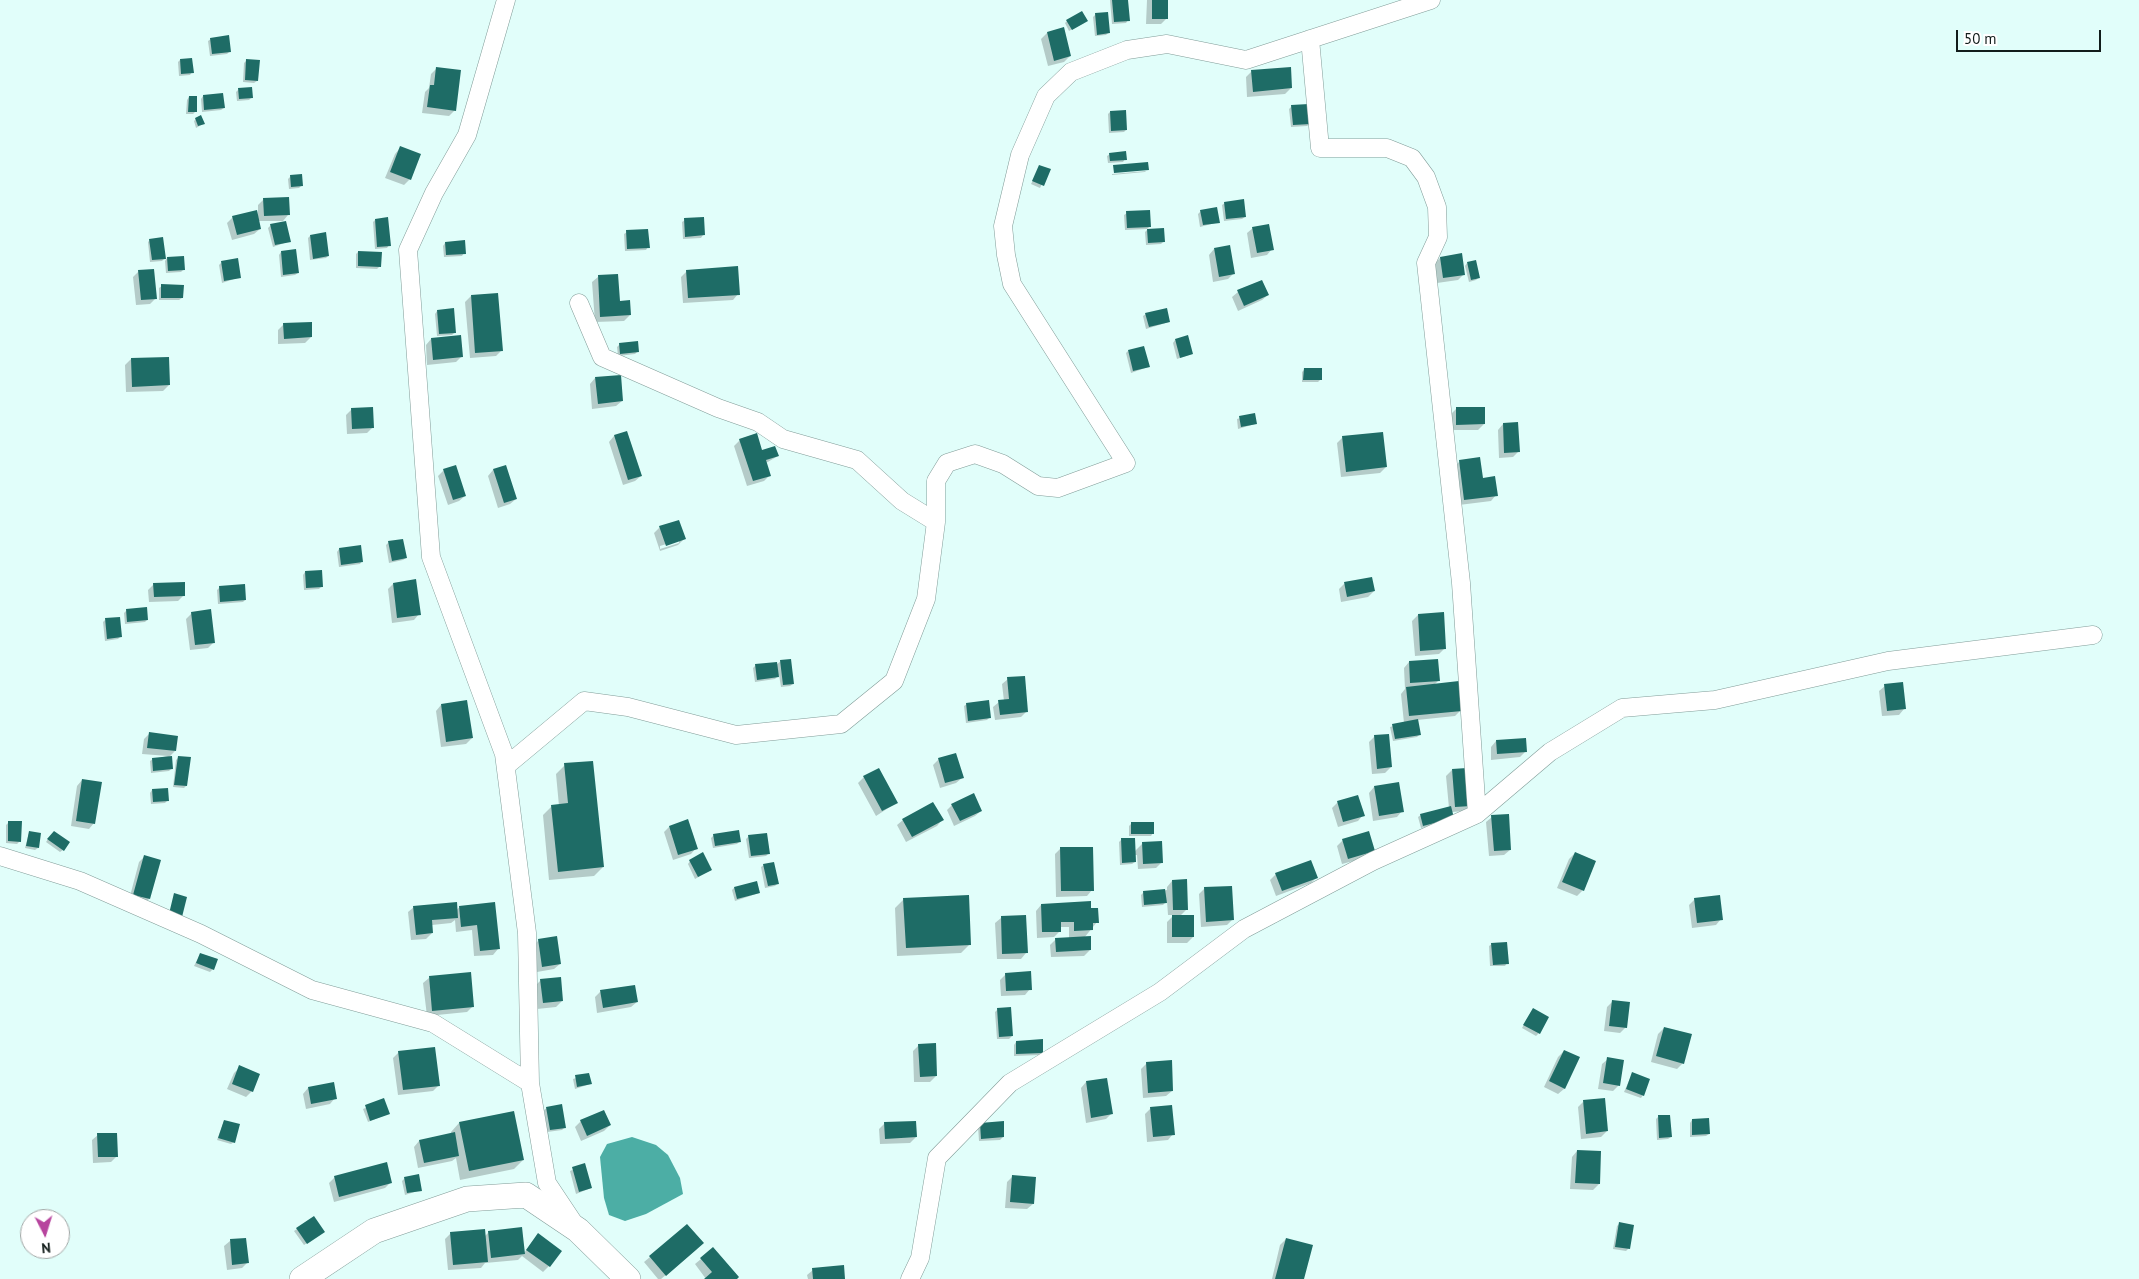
<!DOCTYPE html>
<style>
body{margin:0}
#map{position:relative;width:2139px;height:1279px;overflow:hidden;background:#e1fefa;font-family:"PT Sans",sans-serif}
canvas{display:block}
.north{position:absolute;left:20px;top:1209px;width:50px;height:50px;box-sizing:border-box;background:#fff;border:1px solid #a0a5a4;border-radius:50%;rotate:175deg;font-size:14px;font-weight:700;line-height:20px;text-align:center;color:#121d1b}
.north::after{content:'';display:block;margin:auto;width:18px;height:22px;background:#b7449e;clip-path:polygon(50% 0,100% 100%,50% 72%,0 100%)}
.scale{position:absolute;left:1956px;top:30px;width:145px;height:22px;box-sizing:border-box;border:2px solid #121d1b;border-top:0;padding-left:6px;font-size:15px;line-height:18px;white-space:nowrap;color:#121d1b;-webkit-text-stroke:4px #fff;paint-order:stroke}
</style>
<div id="map">
<canvas width="2139" height="1279"></canvas>
<div class="north">N</div>
<div class="scale">50 m</div>
</div>
<script>
const ctx = document.querySelector('canvas').getContext('2d');
ctx.lineJoin = 'round';
function fillPath(path, color) { ctx.fillStyle = color; ctx.fill(path, 'evenodd'); }
const poly = rows => new Path2D(rows.map(r => 'M' + r).join(''));
function strokePath(path, color, width, dash) { ctx.strokeStyle = color; ctx.lineWidth = width; ctx.lineCap = dash ? 'butt' : 'round'; ctx.setLineDash(dash || []); ctx.stroke(path); }
fillPath(poly([
 [632,1137,656,1145,668,1155,680,1178,683,1194,646,1214,625,1221,609,1215,604,1198,600,1157,607,1144]
]), '#4caea5');
fillPath(poly([
 [1110,0,1127,0,1128,20,1126,23,1112,24],
 [1147,0,1167,0,1167,18,1161,24,1146,24],
 [1096,14,1108,33,1106,35,1095,36,1093,17],
 [1067,21,1084,23,1069,31,1065,23],
 [1063,29,1070,56,1064,62,1048,66,1041,39,1047,33],
 [211,39,230,51,227,54,210,56,208,41],
 [180,60,192,72,190,75,179,76,178,62],
 [247,60,257,81,254,83,243,82,244,63],
 [437,68,455,110,449,116,422,113,425,92,429,88,431,74],
 [1252,71,1291,88,1285,94,1247,97,1246,77],
 [238,90,252,97,249,100,237,101,236,92],
 [203,96,224,108,221,110,202,112,201,99],
 [189,97,196,111,193,114,186,114,187,100],
 [1292,106,1310,124,1307,126,1291,127,1289,109],
 [1110,112,1126,130,1124,132,1109,133,1108,114],
 [196,119,203,124,196,128,194,121],
 [400,148,410,179,404,185,385,178,395,154],
 [1110,154,1125,159,1123,162,1108,163,1107,156],
 [1040,166,1049,170,1040,188,1031,184],
 [1146,171,1145,172,1112,175,1112,174],
 [291,176,302,185,299,188,289,189,288,179],
 [264,199,288,215,283,221,258,221,260,229,254,234,232,240,227,223,233,217,258,216,258,205],
 [1225,203,1245,217,1242,219,1224,221,1222,205],
 [1201,211,1219,222,1200,227,1198,214],
 [1127,213,1150,226,1147,229,1125,230,1124,215],
 [375,220,389,245,387,248,375,249,373,222],
 [685,220,703,235,701,238,683,239,682,222],
 [271,225,290,241,273,247,268,228],
 [1253,228,1272,249,1267,255,1251,258,1247,233],
 [1147,230,1164,241,1161,244,1146,245,1145,232],
 [627,232,648,247,646,250,625,251,624,234],
 [310,236,328,256,326,258,310,260,308,238],
 [150,240,164,259,162,261,150,262,148,242],
 [445,243,464,253,462,256,444,257,443,246],
 [1214,249,1234,273,1228,279,1213,282,1209,255],
 [281,252,298,273,295,275,281,277,279,255],
 [358,252,380,266,377,269,356,268,356,254],
 [1461,255,1464,274,1458,280,1437,283,1434,264,1440,258],
 [167,258,184,269,181,272,166,273,165,261],
 [221,263,240,277,222,283,219,265],
 [1467,263,1479,277,1476,280,1469,282,1465,266],
 [139,271,156,298,150,304,136,305,133,277],
 [687,271,738,294,733,300,683,303,681,277],
 [598,277,630,315,624,321,595,322,592,282],
 [1262,281,1268,295,1262,300,1238,311,1232,297,1238,292],
 [162,286,182,298,179,300,159,300,159,288],
 [471,296,501,351,496,356,470,358,465,302],
 [437,311,455,332,452,335,437,336,435,314],
 [1146,314,1169,322,1146,329,1143,316],
 [284,324,311,337,305,343,278,344,278,330],
 [431,339,462,356,456,362,427,365,426,345],
 [1175,340,1192,354,1177,359,1173,343],
 [620,344,638,351,635,354,618,356,617,347],
 [1128,351,1148,367,1131,373,1126,353],
 [168,358,169,385,163,391,126,392,125,365,131,359],
 [1304,370,1321,379,1318,382,1302,382,1302,372],
 [595,378,622,401,616,406,592,409,590,384],
 [352,409,373,427,367,433,347,434,346,415],
 [1456,409,1484,424,1478,430,1451,430,1451,414],
 [1254,414,1255,424,1238,429,1237,419],
 [1503,424,1518,452,1513,457,1499,458,1498,430],
 [626,432,641,476,635,481,623,485,609,442,614,436],
 [1343,437,1386,467,1380,473,1341,477,1337,443],
 [740,440,762,452,778,456,766,463,770,475,764,481,747,486,734,446],
 [1460,461,1496,495,1491,501,1459,505,1454,467],
 [505,467,516,499,510,504,498,508,488,476,493,470],
 [444,470,465,496,459,501,448,505,438,476],
 [660,527,684,539,678,545,660,551,654,533],
 [679,540,679,543,660,549,660,546],
 [389,542,406,558,403,560,389,563,386,545],
 [360,546,362,561,360,564,339,567,337,552,339,549],
 [305,572,321,587,319,589,304,590,303,575],
 [154,584,184,595,178,601,149,602,148,590],
 [393,584,419,614,414,620,392,623,388,589],
 [1344,584,1374,591,1368,597,1341,602,1339,589],
 [220,587,245,600,243,602,218,604,217,590],
 [126,611,147,620,145,622,125,624,124,613],
 [192,613,214,642,208,648,190,650,186,619],
 [1418,615,1445,648,1439,654,1415,656,1412,621],
 [105,620,120,637,118,639,105,641,103,622],
 [781,661,793,684,790,686,781,687,779,675,775,679,755,682,753,668,756,665,776,665],
 [1409,662,1438,681,1434,685,1461,710,1455,716,1417,720,1420,734,1417,737,1393,741,1390,727,1404,723,1401,694,1405,689,1404,668],
 [1008,679,1027,711,1021,717,995,720,993,707,999,702,1004,701,1002,684],
 [1885,686,1904,709,1899,715,1882,716,1879,691],
 [967,704,989,718,987,720,966,723,964,706],
 [441,705,472,738,466,744,441,747,436,711],
 [149,734,175,751,168,758,171,769,169,771,151,773,150,761,153,759,168,756,142,754,144,739],
 [1375,736,1391,767,1385,773,1372,774,1369,742],
 [1496,741,1525,752,1520,757,1491,760,1491,747],
 [179,757,186,786,184,788,173,787,176,760],
 [939,759,962,778,956,783,940,788,933,765],
 [565,765,603,867,594,876,549,880,543,815,552,806,559,806,556,774],
 [1452,770,1469,806,1464,811,1452,812,1450,820,1421,828,1418,817,1421,815,1449,808,1446,776],
 [864,777,896,803,876,816,858,783],
 [82,780,94,823,89,829,71,826,77,786],
 [1374,787,1402,811,1397,817,1373,821,1369,793],
 [152,790,167,801,165,803,151,804,150,793],
 [1338,802,1363,815,1358,821,1338,827,1332,808],
 [952,805,981,811,975,816,954,826,947,810],
 [1492,817,1510,850,1504,855,1489,856,1486,822],
 [903,820,942,820,937,826,906,842,897,825],
 [9,822,20,841,17,844,6,843,6,825],
 [1131,824,1153,833,1151,836,1129,836,1129,826],
 [669,827,696,848,691,854,673,860,664,832],
 [29,833,38,848,35,850,25,848],
 [51,835,63,850,60,852,46,842],
 [714,835,739,842,737,844,713,848,711,838],
 [749,836,769,853,766,856,749,858,746,839],
 [1122,839,1135,851,1142,844,1162,862,1156,868,1138,869,1137,855,1135,855,1135,862,1132,864,1120,865,1119,842],
 [1343,840,1374,851,1368,857,1342,864,1337,846],
 [1060,849,1092,890,1087,896,1056,897,1055,854],
 [1575,853,1595,861,1583,890,1577,896,1557,888,1569,859],
 [144,857,149,899,143,904,129,900,139,862],
 [690,861,711,870,695,879,688,864],
 [764,865,777,884,775,886,765,888,761,867],
 [1276,874,1317,877,1311,883,1276,896,1270,880],
 [1172,881,1187,909,1180,916,1193,937,1187,943,1167,943,1167,922,1174,915,1168,915,1167,901,1163,905,1142,907,1141,895,1143,893,1167,890,1167,887],
 [734,888,759,893,735,901,732,890],
 [1205,888,1232,920,1227,925,1201,927,1199,894],
 [904,899,970,944,961,953,897,956,895,908],
 [1695,899,1721,919,1716,925,1692,928,1689,905],
 [494,904,498,949,493,955,474,956,472,930,456,932,455,920,451,923,432,925,432,933,426,939,411,940,408,912,414,907,456,910,460,907],
 [1041,905,1090,909,1097,922,1084,938,1090,950,1084,956,1051,957,1050,945,1056,939,1069,939,1069,927,1060,927,1060,931,1054,937,1037,938,1036,911],
 [1001,918,1026,953,1021,959,997,959,995,923],
 [539,940,560,964,554,969,537,972,533,946],
 [1492,944,1507,963,1505,966,1490,966,1489,946],
 [200,954,213,969,210,972,194,966],
 [1006,974,1030,989,1025,995,1001,996,1000,980],
 [429,978,473,1006,467,1012,427,1016,423,983],
 [541,980,562,1001,556,1007,537,1009,535,986],
 [600,992,637,1002,631,1007,597,1013,595,997],
 [1613,1001,1626,1027,1620,1033,1604,1031,1607,1007],
 [998,1009,1012,1036,1009,1039,997,1039,995,1012],
 [1531,1012,1539,1033,1536,1036,1522,1028],
 [1664,1028,1683,1063,1677,1069,1651,1062,1658,1034],
 [1016,1042,1042,1052,1040,1055,1014,1056,1014,1045],
 [919,1045,936,1076,930,1082,914,1082,913,1051],
 [1564,1051,1579,1058,1564,1089,1558,1094,1544,1087,1558,1057],
 [399,1052,439,1085,433,1091,398,1095,393,1058],
 [1608,1059,1619,1085,1613,1091,1598,1089,1602,1064],
 [1147,1063,1172,1091,1166,1096,1143,1098,1141,1069],
 [240,1067,252,1091,246,1097,227,1089,234,1073],
 [588,1074,590,1084,575,1089,573,1079],
 [1632,1074,1643,1095,1641,1098,1624,1092],
 [1086,1082,1111,1114,1106,1119,1086,1123,1081,1088],
 [308,1088,335,1098,330,1104,306,1109,303,1094],
 [384,1100,388,1114,368,1122,363,1109],
 [1583,1102,1607,1131,1601,1137,1581,1139,1578,1107],
 [547,1108,565,1127,562,1130,547,1132,544,1110],
 [1151,1108,1173,1134,1168,1140,1147,1142,1145,1114],
 [1658,1117,1671,1137,1668,1139,1657,1140,1656,1119],
 [1692,1120,1709,1134,1706,1136,1690,1137,1690,1123],
 [224,1121,234,1142,231,1144,217,1140],
 [581,1121,610,1125,604,1131,581,1141,575,1127],
 [459,1123,523,1160,514,1169,460,1180,456,1158,452,1161,418,1168,414,1147,419,1141,451,1134,451,1132],
 [885,1123,916,1137,910,1143,880,1144,879,1129],
 [981,1124,1003,1137,1000,1140,979,1141,978,1126],
 [98,1135,117,1156,111,1162,93,1163,92,1140],
 [1577,1151,1599,1184,1593,1190,1570,1189,1572,1157],
 [584,1165,591,1188,576,1194,570,1171],
 [1013,1176,1033,1204,1027,1209,1005,1208,1007,1182],
 [335,1177,391,1182,385,1188,334,1202,329,1183],
 [405,1178,421,1190,405,1195,402,1181],
 [1620,1223,1629,1248,1626,1251,1613,1249,1617,1226],
 [297,1229,321,1234,304,1245,294,1231],
 [489,1232,524,1253,533,1241,549,1266,543,1272,522,1256,518,1260,485,1263,481,1268,448,1270,445,1239,451,1233,485,1236],
 [1286,1239,1303,1279,1272,1279,1280,1245],
 [230,1241,248,1262,242,1268,227,1270,224,1246],
 [697,1249,661,1279,658,1279,644,1262,650,1257],
 [713,1249,735,1279,706,1279,695,1264],
 [813,1270,844,1279,808,1279,807,1275]
]), '#0003');
fillPath(poly([
 [1112,0,1128,0,1130,21,1114,22],
 [1152,0,1168,0,1168,19,1152,19],
 [1082,11,1088,21,1072,30,1066,20],
 [1108,12,1110,33,1097,35,1095,13],
 [1064,27,1071,56,1054,61,1047,32],
 [229,35,231,52,212,54,210,38],
 [192,58,194,73,181,74,180,59],
 [246,59,260,60,258,81,245,80],
 [436,67,461,70,456,111,427,107,430,85,434,85],
 [1291,67,1292,88,1253,92,1251,70],
 [252,87,253,98,239,99,238,88],
 [223,93,225,108,204,110,203,95],
 [189,96,197,96,197,112,188,112],
 [1309,104,1311,124,1293,125,1291,105],
 [1126,110,1127,130,1111,131,1110,111],
 [201,115,205,124,198,126,195,118],
 [400,146,421,154,411,180,390,172],
 [1126,151,1127,160,1110,161,1109,153],
 [1148,162,1149,170,1114,173,1113,165],
 [1039,165,1051,169,1044,186,1032,181],
 [302,174,303,186,291,187,290,175],
 [289,197,290,215,264,216,263,198],
 [1244,199,1246,217,1226,219,1224,202],
 [1217,207,1220,223,1203,225,1200,210],
 [257,210,261,229,237,235,232,216],
 [1150,210,1151,227,1127,228,1126,211],
 [388,217,391,246,377,247,375,219],
 [704,217,705,235,685,237,684,218],
 [286,221,291,242,275,245,270,224],
 [1269,224,1274,250,1257,253,1252,227],
 [1164,228,1165,242,1148,243,1147,229],
 [648,229,650,248,627,249,626,230],
 [326,232,329,256,313,259,310,235],
 [163,237,166,259,152,260,149,239],
 [465,240,466,254,446,255,445,242],
 [1230,245,1235,274,1219,277,1214,248],
 [296,249,299,273,283,275,281,251],
 [358,251,382,252,381,267,358,266],
 [1462,253,1465,275,1443,278,1440,257],
 [184,256,185,270,168,271,167,257],
 [238,258,241,278,224,281,221,261],
 [1476,260,1480,278,1471,280,1467,262],
 [738,266,740,295,688,298,686,270],
 [154,269,157,299,141,300,138,270],
 [618,274,620,301,630,300,631,315,600,317,598,275],
 [1262,280,1269,295,1244,306,1237,290],
 [161,284,184,285,183,298,161,298],
 [498,293,503,351,475,353,471,295],
 [454,308,456,333,439,334,437,310],
 [1167,308,1170,322,1149,327,1145,313],
 [312,322,312,337,284,339,283,323],
 [461,335,463,357,433,360,431,338],
 [1188,335,1193,354,1180,358,1175,339],
 [638,341,639,352,620,354,619,343],
 [1144,346,1150,367,1133,371,1128,350],
 [169,357,170,385,132,387,131,358],
 [1304,368,1322,368,1322,380,1303,380],
 [621,375,623,401,598,404,595,377],
 [373,407,374,428,352,429,351,408],
 [1456,407,1485,407,1485,424,1456,425],
 [1255,413,1257,424,1241,427,1239,416],
 [1518,422,1520,452,1504,453,1503,423],
 [627,431,642,476,628,480,614,435],
 [1383,432,1387,467,1346,472,1342,436],
 [757,433,762,450,775,446,779,456,766,460,771,476,753,481,739,439],
 [1480,457,1483,478,1495,476,1498,496,1464,500,1459,460],
 [456,465,466,496,453,500,443,469],
 [506,465,517,499,504,503,493,469],
 [679,520,686,539,666,546,659,526],
 [403,539,407,558,392,561,388,541],
 [361,545,363,562,341,565,339,548],
 [322,570,323,587,306,588,305,571],
 [1372,577,1375,591,1347,597,1344,582],
 [416,579,421,615,397,618,393,583],
 [185,582,185,596,154,597,153,583],
 [245,584,246,600,220,602,219,586],
 [147,607,148,620,127,622,126,609],
 [211,609,215,643,195,645,191,612],
 [1444,612,1446,649,1420,651,1418,614],
 [120,617,122,637,107,639,105,618],
 [791,659,794,684,783,685,780,660],
 [1438,659,1440,681,1410,683,1409,661],
 [777,662,779,677,757,680,755,664],
 [1025,676,1028,712,1000,715,998,700,1009,699,1007,677],
 [1459,681,1462,711,1409,716,1406,687],
 [1903,682,1906,709,1887,711,1884,684],
 [467,700,473,738,446,742,441,704],
 [989,700,991,718,968,721,966,703],
 [1418,719,1421,735,1395,739,1392,724],
 [149,732,178,736,176,751,147,748],
 [1389,734,1392,767,1377,769,1374,735],
 [1526,738,1527,752,1497,754,1496,740],
 [956,753,964,778,945,783,938,758],
 [172,756,173,769,153,771,152,758],
 [178,756,191,757,187,786,174,785],
 [593,761,604,867,558,872,551,805,568,803,564,763],
 [879,768,898,803,882,811,863,776],
 [1467,768,1471,806,1455,807,1452,769],
 [82,779,102,782,95,824,76,821],
 [1399,782,1404,812,1379,816,1374,786],
 [168,788,169,801,153,802,152,789],
 [974,793,982,811,960,821,951,804],
 [1358,795,1365,816,1343,822,1337,801],
 [933,802,944,820,912,837,902,819],
 [1451,806,1454,818,1423,826,1420,814],
 [1509,814,1511,850,1494,851,1491,815],
 [688,819,698,849,678,855,669,826],
 [8,821,22,821,21,842,8,841],
 [1131,822,1154,822,1154,834,1131,834],
 [739,830,741,842,715,846,713,834],
 [29,831,41,833,39,848,26,846],
 [54,831,70,842,64,851,47,839],
 [1369,831,1375,851,1348,859,1342,839],
 [767,833,770,854,751,856,748,835],
 [1121,838,1135,838,1136,862,1122,863],
 [1162,841,1163,863,1143,864,1142,842],
 [1060,847,1093,847,1094,891,1061,891],
 [703,852,712,870,698,877,689,860],
 [1575,852,1596,861,1584,891,1562,882],
 [144,855,161,860,150,899,133,895],
 [1311,860,1318,878,1282,891,1275,873],
 [774,862,779,884,768,886,763,864],
 [1187,879,1188,910,1173,910,1172,880],
 [757,881,760,893,737,899,734,887],
 [1232,886,1234,920,1206,922,1204,887],
 [1165,889,1167,903,1144,905,1143,891],
 [174,893,187,897,181,921,168,918],
 [969,895,971,945,906,948,903,898],
 [1720,895,1723,920,1697,923,1694,898],
 [1091,901,1091,908,1098,908,1099,923,1093,923,1093,930,1074,931,1074,922,1061,922,1061,932,1042,932,1041,904],
 [457,902,458,918,432,920,433,933,416,935,413,906],
 [495,902,500,949,480,951,477,925,461,927,459,906],
 [1026,915,1028,953,1002,954,1001,916],
 [1172,915,1194,915,1194,937,1172,937],
 [557,936,561,964,542,967,538,939],
 [1091,936,1091,950,1056,952,1055,938],
 [1507,942,1509,964,1493,965,1491,943],
 [200,953,218,959,214,970,196,963],
 [1031,971,1032,990,1006,991,1005,973],
 [471,972,474,1007,432,1011,429,976],
 [561,977,563,1001,543,1003,540,979],
 [635,985,638,1002,603,1008,600,990],
 [1612,1000,1630,1002,1627,1028,1609,1026],
 [1011,1007,1013,1036,999,1037,997,1008],
 [1533,1008,1549,1017,1540,1034,1523,1025],
 [1664,1027,1692,1034,1684,1064,1656,1056],
 [1043,1039,1043,1053,1016,1054,1016,1041],
 [936,1043,937,1076,920,1077,918,1044],
 [435,1047,440,1086,403,1090,398,1051],
 [1564,1050,1580,1057,1565,1089,1549,1081],
 [1607,1057,1624,1060,1620,1086,1603,1083],
 [1172,1060,1173,1091,1148,1093,1146,1062],
 [239,1065,260,1074,253,1092,232,1084],
 [1632,1072,1650,1079,1644,1096,1626,1089],
 [589,1073,592,1084,577,1087,575,1075],
 [1107,1078,1113,1114,1091,1118,1086,1081],
 [334,1082,337,1099,311,1104,308,1087],
 [384,1098,390,1114,370,1121,365,1105],
 [1605,1098,1608,1131,1586,1134,1583,1100],
 [562,1104,566,1128,550,1130,546,1107],
 [1172,1105,1175,1135,1153,1137,1150,1107],
 [604,1110,611,1125,587,1136,580,1120],
 [514,1111,524,1160,469,1171,459,1122],
 [1658,1115,1670,1115,1672,1137,1659,1138],
 [1709,1118,1710,1134,1692,1135,1692,1119],
 [224,1120,240,1124,235,1143,218,1138],
 [916,1121,917,1137,885,1139,884,1122],
 [1004,1121,1004,1137,981,1139,980,1123],
 [455,1132,459,1156,424,1163,419,1140],
 [97,1133,117,1133,118,1157,98,1157],
 [1577,1150,1601,1151,1600,1184,1575,1183],
 [387,1162,392,1183,339,1197,334,1176],
 [585,1163,592,1188,579,1192,572,1167],
 [419,1174,422,1191,407,1193,404,1177],
 [1012,1175,1036,1177,1034,1204,1010,1202],
 [314,1216,325,1232,307,1244,296,1228],
 [1619,1222,1634,1225,1630,1249,1615,1247],
 [687,1224,704,1243,666,1276,649,1256],
 [522,1227,525,1254,491,1258,488,1231],
 [485,1229,488,1262,453,1265,450,1232],
 [538,1233,562,1251,550,1267,526,1250],
 [246,1238,249,1263,232,1265,230,1239],
 [1286,1238,1313,1245,1304,1279,1275,1279],
 [713,1247,739,1277,737,1279,704,1279,712,1272,700,1258],
 [844,1265,845,1279,813,1279,812,1268]
]), '#1e6c66');
const minor = poly([
 [506,0,467,135,434,193,408,250,431,557,504,754,527,933,530,1083,547,1183,573,1222],
 [1310,39,1320,148,1387,148,1412,158,1426,177,1437,207,1438,237,1426,263,1461,583,1477,814],
 [579,303,602,357,718,408,758,422,783,439,857,460,902,501,936,522],
 [506,766,584,701,628,707,736,735,841,724,894,681,926,599,936,522,936,481,947,463,975,454,1003,464,1038,486,1058,488,1126,463,1012,284,1006,255,1003,226,1020,155,1046,96,1071,72,1127,50,1167,44,1246,60,1431,0],
 [0,856,80,881,201,934,312,990,433,1023,530,1083],
 [910,1279,920,1258,937,1158,1010,1083,1160,992,1244,929,1373,861,1477,814,1550,752,1622,708,1715,700,1888,661,2093,635]
]);
const secondary = poly([
 [302,1279,374,1231,467,1199,526,1195,578,1230,628,1279]
]);
strokePath(minor, '#819c98', 19);
strokePath(secondary, '#819c98', 26);
strokePath(minor, '#fff', 18);
strokePath(secondary, '#fff', 25);
</script>
